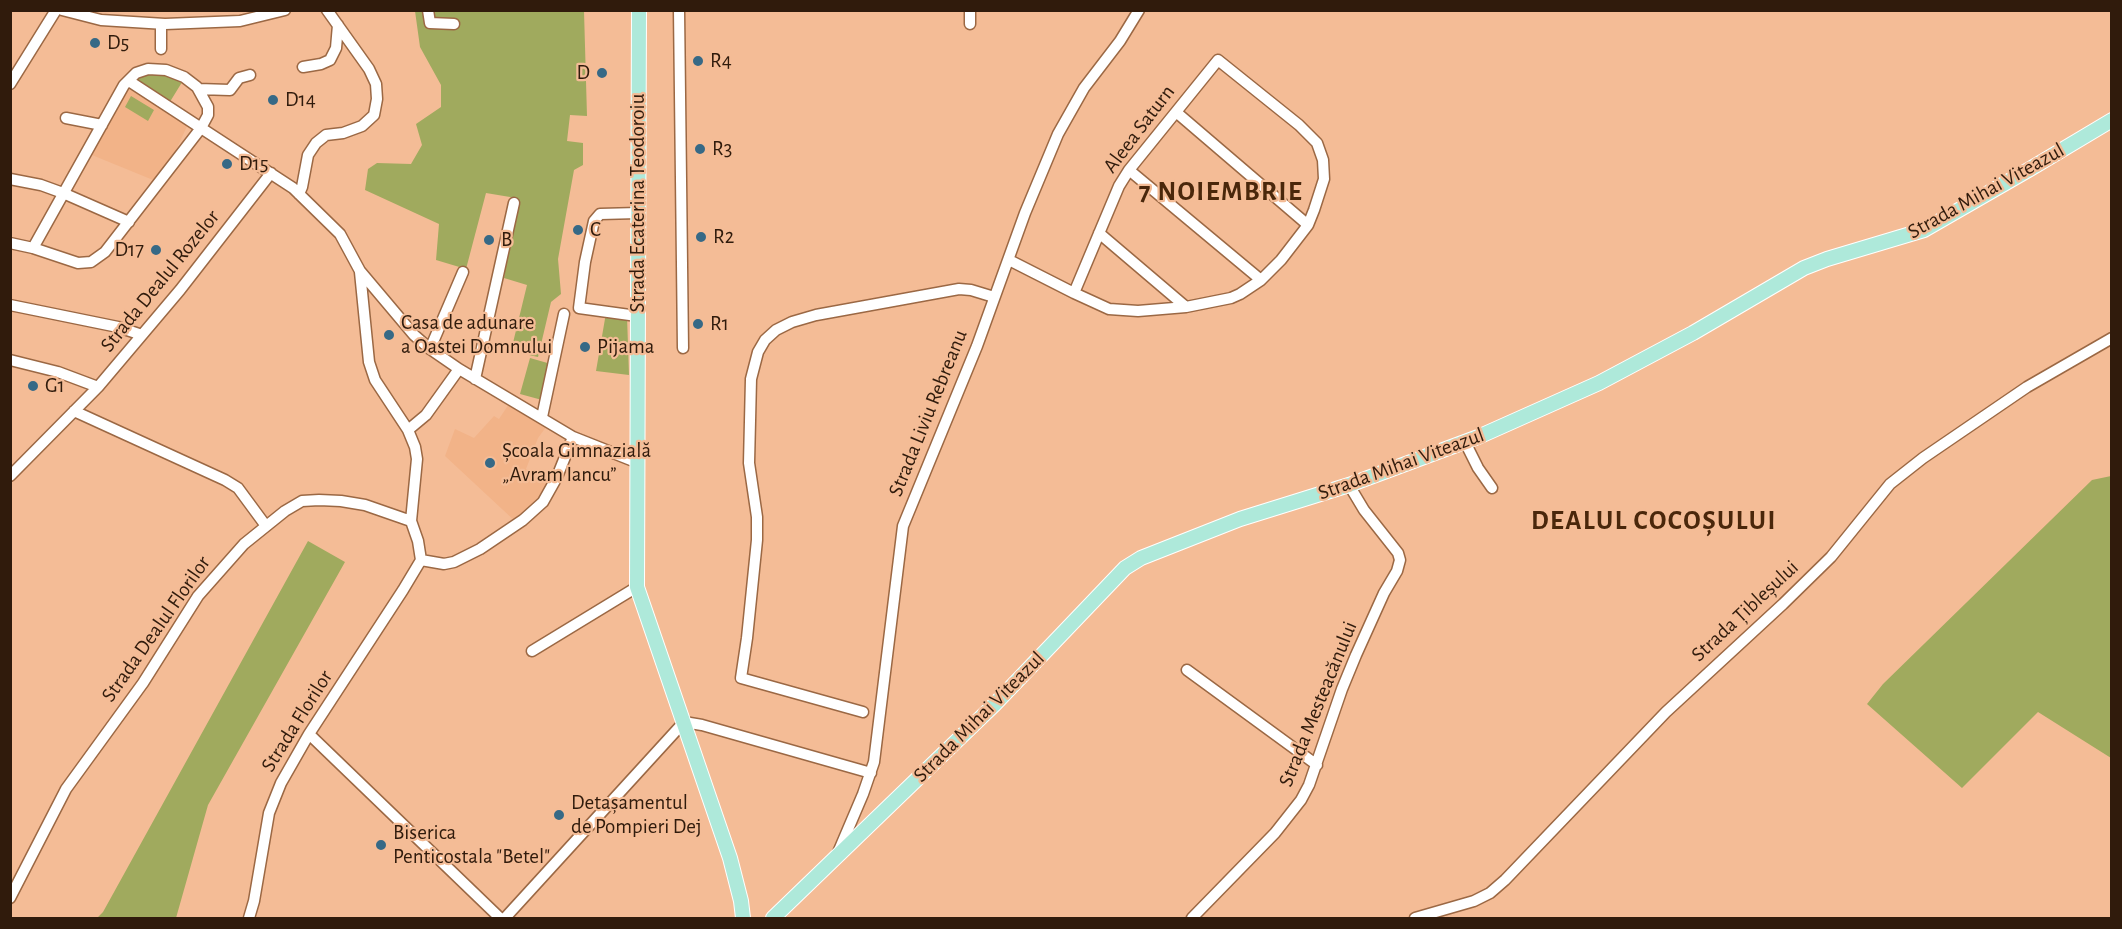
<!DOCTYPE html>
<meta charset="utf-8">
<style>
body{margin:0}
#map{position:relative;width:2122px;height:929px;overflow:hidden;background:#f4bc96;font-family:"Alegreya Sans",sans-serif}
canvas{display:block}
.frame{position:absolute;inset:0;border:12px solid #301b0c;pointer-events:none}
</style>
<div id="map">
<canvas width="2122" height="929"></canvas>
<div class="frame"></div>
</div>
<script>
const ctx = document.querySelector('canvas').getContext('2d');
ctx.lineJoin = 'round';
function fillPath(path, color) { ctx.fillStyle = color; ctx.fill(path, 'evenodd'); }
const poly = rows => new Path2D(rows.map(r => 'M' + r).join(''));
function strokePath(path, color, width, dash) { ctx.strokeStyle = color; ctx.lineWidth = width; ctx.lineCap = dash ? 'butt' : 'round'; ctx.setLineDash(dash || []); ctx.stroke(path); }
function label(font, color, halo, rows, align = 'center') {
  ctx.font = font + ' "Alegreya Sans",sans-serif'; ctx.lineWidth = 4.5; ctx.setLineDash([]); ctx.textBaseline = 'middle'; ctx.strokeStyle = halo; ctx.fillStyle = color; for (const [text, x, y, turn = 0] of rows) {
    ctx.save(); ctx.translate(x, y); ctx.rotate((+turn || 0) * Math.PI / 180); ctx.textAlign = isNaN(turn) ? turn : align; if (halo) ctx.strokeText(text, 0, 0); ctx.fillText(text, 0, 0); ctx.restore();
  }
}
fillPath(poly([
 [129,83,189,122,176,150,180,153,158,182,87,153],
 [509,404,546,427,538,438,526,469,548,485,535,506,517,523,445,456,455,429,474,438,494,416,499,419]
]), '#f2b388');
fillPath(poly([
 [415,11,584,11,587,116,570,115,567,141,583,143,583,165,574,170,558,259,561,294,551,302,538,357,511,351,527,285,504,278,516,198,486,193,466,269,436,260,439,224,365,190,368,169,377,163,411,164,422,145,416,124,441,107,441,85,420,47],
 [148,70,184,79,168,105,131,81],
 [131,96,154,110,148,121,125,107],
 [606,313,627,316,629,375,596,371],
 [530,358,551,364,542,400,520,394],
 [2111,476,2111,758,2038,712,1962,788,1867,704,1883,684,2092,480],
 [308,541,345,562,208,805,176,918,97,918,103,912]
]), '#a0aa5e');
const minor = poly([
 [62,10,101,20,165,24,240,21,285,10],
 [428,10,430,23,454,24],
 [679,10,683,348],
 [161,24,161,49],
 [970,24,970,10],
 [303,67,321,64,330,60,336,48,338,25],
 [129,81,293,188,340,234,360,271,414,335,430,349,459,369,573,437,636,462],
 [10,84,56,10],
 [198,89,230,90,239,78,250,75],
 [1176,112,1308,225],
 [66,118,102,125],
 [1129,170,1261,280],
 [10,179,41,185,63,193,129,222],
 [299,194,302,187,308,155,316,143,326,135,343,133,362,126,374,115,377,99,376,84,369,69,327,10],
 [1099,233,1186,307],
 [10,243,33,248,124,85,136,73,148,69,166,70,184,77,197,87,208,107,208,115,201,128,105,252,91,262,78,263,33,248],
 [1009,260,1074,293,1109,309,1138,311,1186,307,1231,298,1240,294,1261,280,1281,260,1308,225,1314,210,1324,179,1323,160,1317,143,1299,125,1218,60,1129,170,1119,186,1074,293],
 [360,272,369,362,375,380,408,430,415,447,417,459,411,521,418,541,421,560],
 [10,305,118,327,142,335],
 [637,316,579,308,585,262,594,221,600,214,638,213],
 [430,349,463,272],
 [10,360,58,372,98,387],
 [475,379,514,203],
 [74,411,225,480,238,488,266,526],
 [542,417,564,314],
 [408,430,426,415,459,369],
 [1465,442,1478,468,1492,488],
 [10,476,98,387,180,290,271,173],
 [421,560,444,564,454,562,480,549,523,520,543,502,557,477,573,437],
 [532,651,637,587],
 [1187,670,1317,765],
 [863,712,741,678,747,638,757,540,757,517,749,463,751,379,758,352,765,340,776,330,792,322,816,315,959,289,971,290,994,297],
 [309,734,500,918],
 [837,855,863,794,874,762,903,526,977,346,1025,213,1058,134,1084,88,1120,41,1139,10],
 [10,898,66,789,143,683,198,596,244,544,285,511,302,501,319,500,341,501,365,505,411,521],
 [249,918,254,901,269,813,281,783,309,734,403,590,421,560],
 [505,918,684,722,702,725,871,773],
 [1192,918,1275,833,1301,800,1309,785,1342,689,1356,655,1384,593,1397,571,1400,560,1398,553,1364,510,1349,485],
 [1415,918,1474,901,1490,893,1505,880,1666,712,1783,604,1831,557,1890,484,1923,458,2027,387,2112,338]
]);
const major = poly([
 [639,10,637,587,730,858,741,901,743,918],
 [773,918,995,704,1125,568,1141,558,1240,519,1349,485,1478,437,1599,383,1693,333,1804,268,1827,259,1924,230,2030,169,2112,120]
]);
strokePath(minor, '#9b6844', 13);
strokePath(major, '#fff', 16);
strokePath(minor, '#fff', 10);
strokePath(major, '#aee9da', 14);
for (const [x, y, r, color] of [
 [95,43,6,"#366986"],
 [698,61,6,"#366986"],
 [602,73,6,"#366986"],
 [273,100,6,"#366986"],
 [700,149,6,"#366986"],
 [227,164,6,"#366986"],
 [578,230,6,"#366986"],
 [701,237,6,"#366986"],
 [489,240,6,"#366986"],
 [156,250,6,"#366986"],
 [698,324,6,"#366986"],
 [389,335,6,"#366986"],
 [585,347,6,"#366986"],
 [33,386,6,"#366986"],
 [490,463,6,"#366986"],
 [559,815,6,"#366986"],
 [381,845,6,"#366986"]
]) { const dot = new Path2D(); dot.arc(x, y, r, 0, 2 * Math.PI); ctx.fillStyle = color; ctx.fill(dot); strokePath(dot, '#f4bc96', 2); }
label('21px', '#301b0c', '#f4bc96', [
 ["D5",107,43],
 ["R4",710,61],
 ["D",590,73,"right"],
 ["D14",285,100],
 ["R3",712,149],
 ["D15",239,164],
 ["C",590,230],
 ["R2",713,237],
 ["B",501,240],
 ["D17",144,250,"right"],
 ["Casa de adunare",401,323],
 ["a Oastei Domnului",401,347],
 ["R1",710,324],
 ["Pijama",597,347],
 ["G1",45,386],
 ["Școala Gimnazială",502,451],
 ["„Avram Iancu”",502,475],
 ["Detașamentul",571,803],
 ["de Pompieri Dej",571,827],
 ["Biserica",393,833],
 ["Penticostala \"Betel\"",393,857]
], 'left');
label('21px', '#301b0c', '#f4bc96', [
 ["Aleea Saturn",1139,129,-53],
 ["Strada Mihai Viteazul",1986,191,-29],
 ["Strada Ecaterina Teodoroiu",638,203,-90],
 ["Strada Dealul Rozelor",160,281,-51],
 ["Strada Liviu Rebreanu",928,413,-68],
 ["Strada Mihai Viteazul",1401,464,-20],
 ["Strada Țibleșului",1745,611,-43],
 ["Strada Dealul Florilor",156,629,-55],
 ["Strada Mesteacănului",1318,704,-68],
 ["Strada Mihai Viteazul",979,717,-45],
 ["Strada Florilor",297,721,-58]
]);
ctx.letterSpacing = '1.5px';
label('bold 27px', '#4a270b', '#f4bc96', [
 ["7 NOIEMBRIE",1221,192],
 ["DEALUL COCOȘULUI",1654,521]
]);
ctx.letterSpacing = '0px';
</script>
